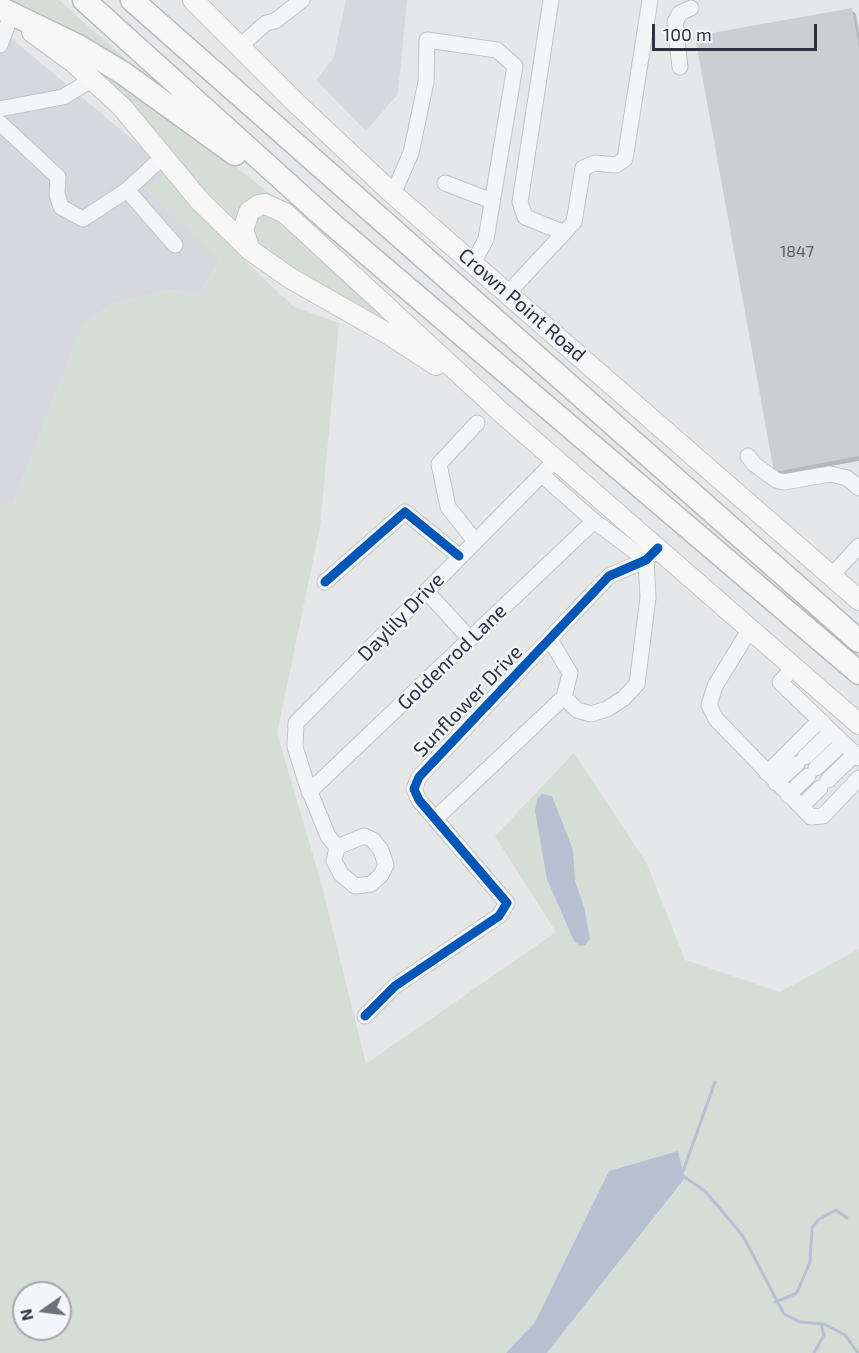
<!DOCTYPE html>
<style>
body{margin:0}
#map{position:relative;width:859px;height:1353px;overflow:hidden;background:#e5e7e9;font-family:"Exo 2",sans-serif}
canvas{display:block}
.north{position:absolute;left:12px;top:1281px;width:60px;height:60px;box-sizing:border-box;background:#f3f5f8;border:2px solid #a4a7af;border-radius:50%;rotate:256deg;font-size:16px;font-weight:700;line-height:24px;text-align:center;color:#2d3241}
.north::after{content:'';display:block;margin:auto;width:21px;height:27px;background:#6d717c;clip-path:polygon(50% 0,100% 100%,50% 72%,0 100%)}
.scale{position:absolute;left:652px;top:24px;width:165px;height:27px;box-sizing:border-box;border:3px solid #2d3241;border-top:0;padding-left:8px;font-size:18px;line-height:21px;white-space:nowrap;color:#2d3241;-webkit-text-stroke:4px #f3f5f8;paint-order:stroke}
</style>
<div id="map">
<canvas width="859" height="1353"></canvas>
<div class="north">N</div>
<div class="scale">100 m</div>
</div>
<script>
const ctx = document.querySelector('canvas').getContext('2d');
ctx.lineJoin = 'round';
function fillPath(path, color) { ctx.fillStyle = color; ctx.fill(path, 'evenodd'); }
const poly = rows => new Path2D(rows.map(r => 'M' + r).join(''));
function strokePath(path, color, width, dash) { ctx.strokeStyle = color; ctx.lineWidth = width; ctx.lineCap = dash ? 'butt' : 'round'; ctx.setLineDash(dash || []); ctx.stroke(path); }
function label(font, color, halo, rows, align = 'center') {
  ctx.font = font + ' "Exo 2",sans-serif'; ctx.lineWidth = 4.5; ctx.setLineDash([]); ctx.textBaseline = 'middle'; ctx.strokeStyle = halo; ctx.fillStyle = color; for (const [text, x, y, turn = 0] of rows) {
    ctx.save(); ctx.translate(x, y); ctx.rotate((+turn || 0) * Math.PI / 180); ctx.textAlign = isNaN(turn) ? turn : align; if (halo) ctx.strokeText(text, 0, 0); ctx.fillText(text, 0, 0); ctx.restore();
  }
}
fillPath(poly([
 [346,0,407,0,398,94,366,131,316,80,333,59],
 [0,29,145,150,165,176,147,190,220,262,198,295,171,290,111,304,82,327,14,501,0,505]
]), '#d6d8dd');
fillPath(poly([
 [10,0,59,0,166,95,135,73],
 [68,53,156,103,275,198,254,198,242,205,234,229],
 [165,176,246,262,294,307,339,323,320,527,277,733,322,886,366,1064,556,932,495,836,574,753,647,864,685,960,780,992,859,949,859,1353,547,1353,685,1179,678,1151,609,1171,535,1322,506,1353,0,1353,0,505,14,501,82,327,111,304,171,290,198,295,220,263,147,190],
 [24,1293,60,1293,60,1329,24,1329],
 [267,211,287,221,410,334,335,300,254,243,248,230,255,215]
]), '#d4ddd6');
fillPath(poly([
 [542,794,552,796,573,850,575,881,584,907,590,939,585,945,580,946,574,941,547,879,535,811,537,799],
 [678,1151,685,1178,547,1353,506,1353,535,1322,609,1171]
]), '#b6c0d1');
fillPath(poly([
 [851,10,856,14,859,33,859,461,780,475,775,471]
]), '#0003');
strokePath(poly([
 [682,1174,715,1082],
 [683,1176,706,1192,743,1236,784,1314,800,1322,824,1324,845,1335,858,1353],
 [775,1302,795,1294,798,1290,810,1262,812,1228,818,1220,836,1210,847,1218],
 [814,1353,824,1335,821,1323]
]), '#b6c0d1', 3);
fillPath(poly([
 [852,8,859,48,859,456,774,472,695,36]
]), '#ccced1');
const minor = poly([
 [551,0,520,202,525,217,562,232],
 [0,45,10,18],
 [239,47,266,23,275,21,302,0],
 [680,67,675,22,680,13,691,8],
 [0,109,63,97,93,79],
 [0,123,58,177,57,194,61,207,83,219,127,190,164,156],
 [445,183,492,201],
 [127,190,175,245],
 [393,194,411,153,426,82,427,40,497,50,515,66,486,239,473,263],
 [508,293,574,222,583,168,595,163,616,165,625,159,650,0],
 [748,456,754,464,776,480,784,482,830,474,847,478,859,488],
 [542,475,594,521,646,560,648,598,637,684,624,698,607,709,591,714,577,710,564,697],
 [475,541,448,507,439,464,477,423],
 [831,576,859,546],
 [325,582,405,512,459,556],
 [427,592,470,639],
 [750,629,715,686,709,705,716,719,811,817,823,816,859,778],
 [794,667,780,682,859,758],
 [805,757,831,732],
 [816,768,843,743],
 [767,773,820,720],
 [828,780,855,754],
 [776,783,797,764],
 [309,792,594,521],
 [788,795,808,776],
 [801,807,820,788],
 [435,819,564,697,570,673,551,641],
 [364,836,373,840,381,850,386,865,381,875,371,884,355,886,341,874,334,861,337,847,364,836],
 [337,847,328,836,307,785,295,747,296,723,556,460],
 [365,1016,395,986,499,916,507,903,419,800,414,789,419,777,609,576,646,560,658,548]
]);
const major = poly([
 [193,0,297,104,393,194,859,600],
 [32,32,73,62,122,107,200,201,250,250,290,278,390,335,436,365],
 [250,250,243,230,249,212,259,205,265,204,285,213,503,414,859,724]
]);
const highway = poly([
 [84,0,332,224,859,673],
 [132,0,859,641],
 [0,8,78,46,123,73,235,154]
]);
strokePath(minor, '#c2c3c6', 17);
strokePath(major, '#c2c3c6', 22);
strokePath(highway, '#b8babe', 25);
strokePath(minor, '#f4f5f6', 15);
strokePath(major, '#f7f7f8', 20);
strokePath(highway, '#f7f7f8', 22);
strokePath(poly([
 [325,582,405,512,459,556],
 [365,1016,395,986,499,916,507,903,419,800,414,789,419,777,609,576,646,560,658,548]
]), '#0057b8', 9);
label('16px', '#565b66', null, [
 ["1847",797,252]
]);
label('20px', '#2d3241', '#f3f5f8', [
 ["Crown Point Road",522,305,41],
 ["Daylily Drive",401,617,-46],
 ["Goldenrod Lane",452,657,-44],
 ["Sunflower Drive",468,701,-46]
]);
</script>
